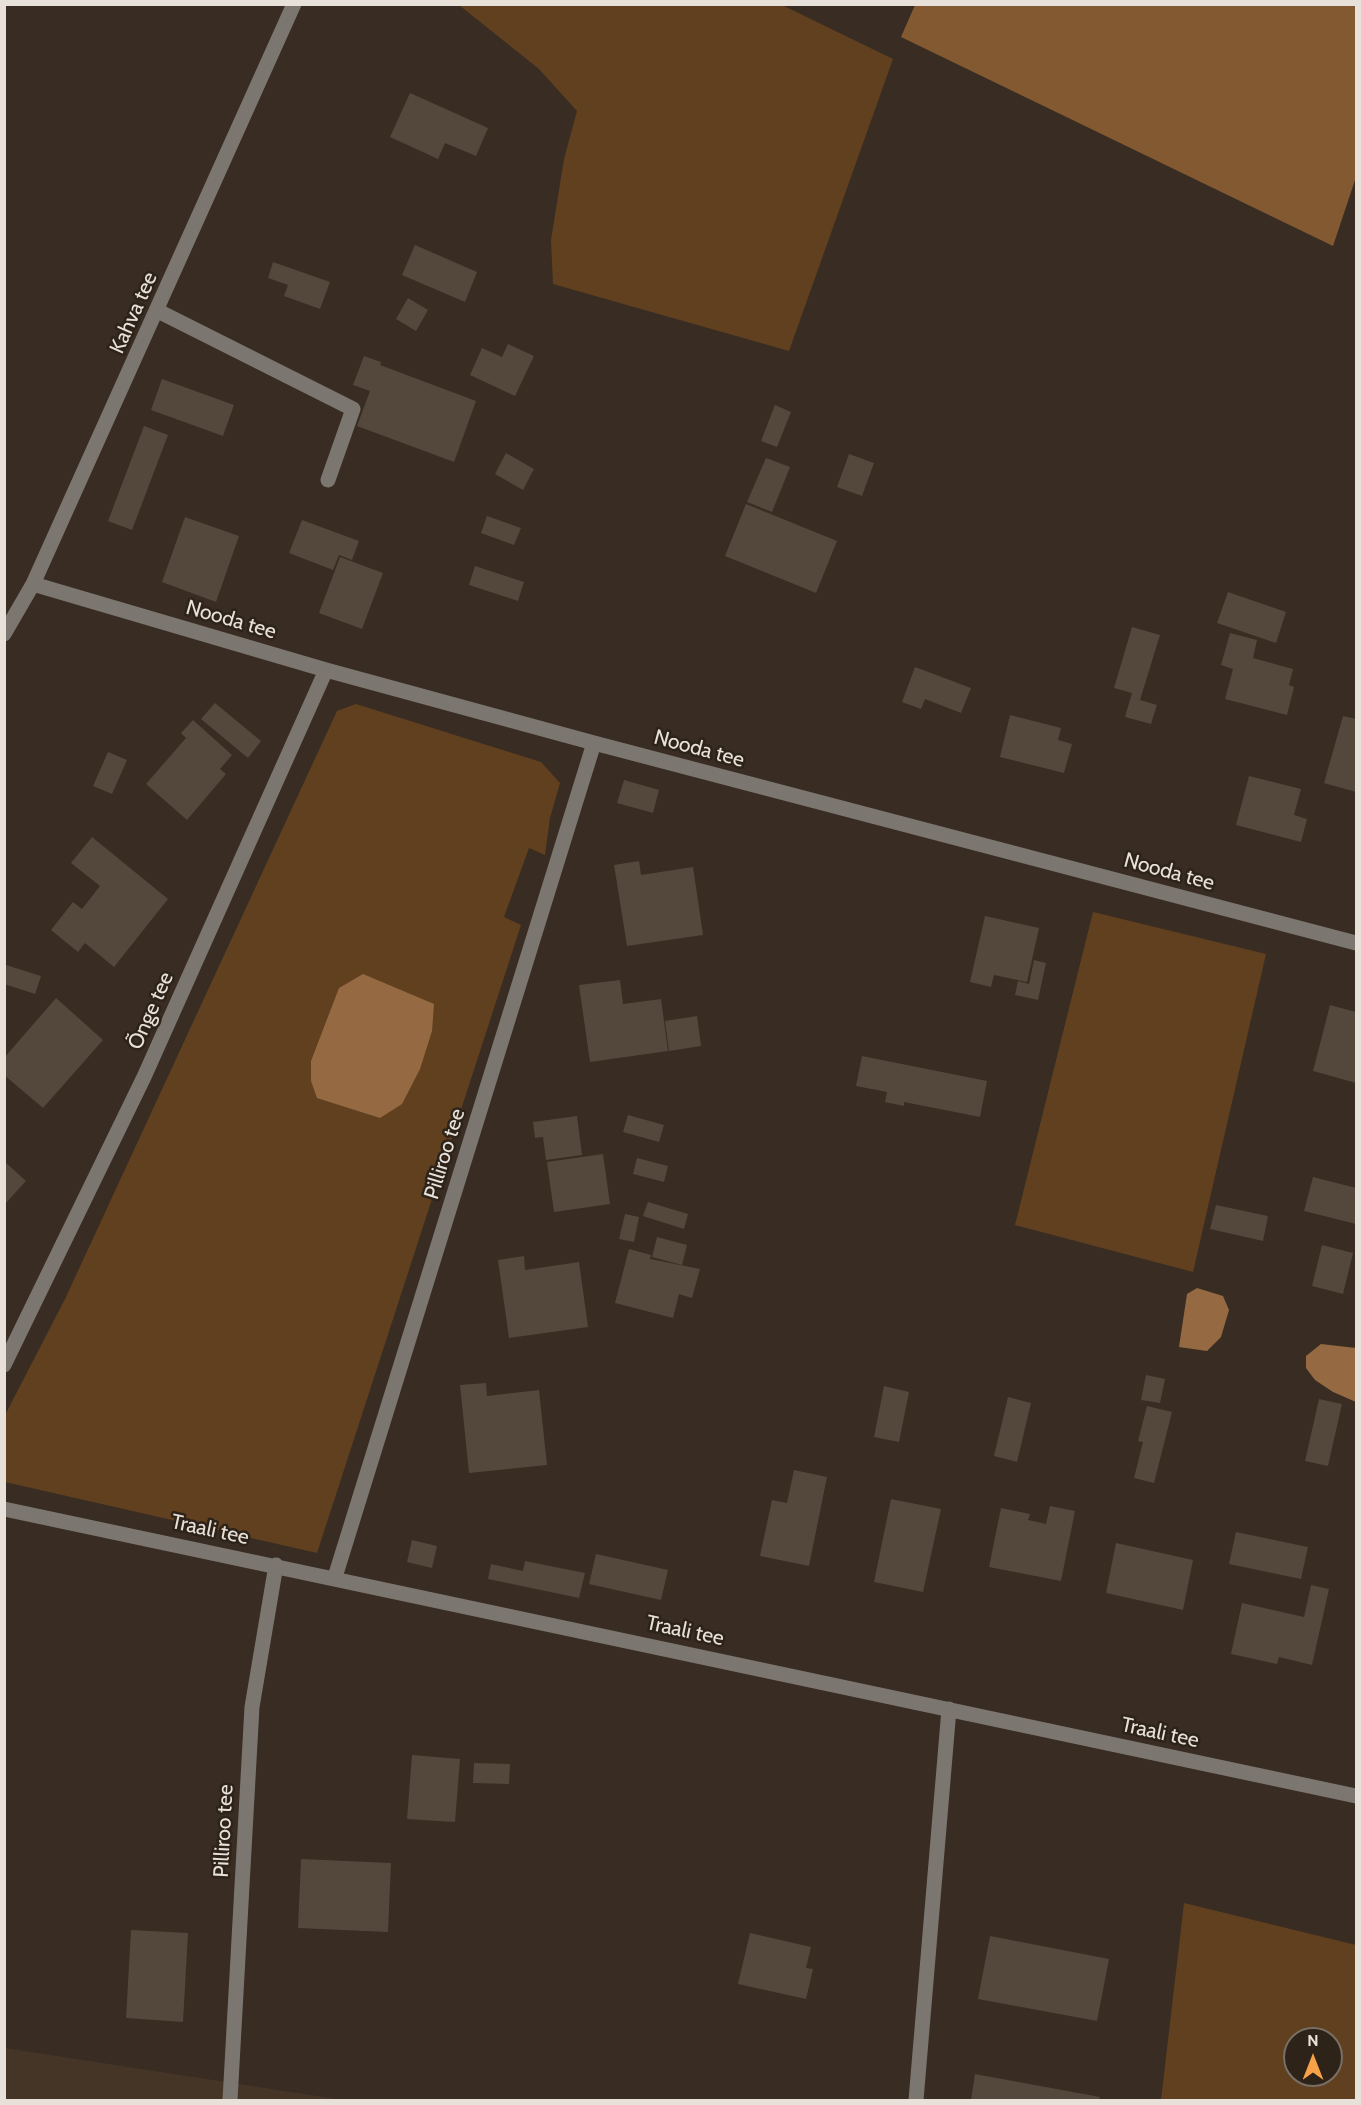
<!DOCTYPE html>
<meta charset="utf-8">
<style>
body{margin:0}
#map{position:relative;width:1361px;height:2105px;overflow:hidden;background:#382c23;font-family:Cabin,sans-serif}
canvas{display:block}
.frame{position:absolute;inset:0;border:6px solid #e8e1da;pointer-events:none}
.north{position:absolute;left:1283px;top:2027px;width:60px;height:60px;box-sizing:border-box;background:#2d2319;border:2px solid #786f66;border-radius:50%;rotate:0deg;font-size:16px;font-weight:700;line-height:24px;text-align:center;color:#e8e1da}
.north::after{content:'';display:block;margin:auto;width:21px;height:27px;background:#f7a149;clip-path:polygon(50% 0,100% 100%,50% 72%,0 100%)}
</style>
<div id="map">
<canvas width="1361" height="2105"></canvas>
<div class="frame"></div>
<div class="north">N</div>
</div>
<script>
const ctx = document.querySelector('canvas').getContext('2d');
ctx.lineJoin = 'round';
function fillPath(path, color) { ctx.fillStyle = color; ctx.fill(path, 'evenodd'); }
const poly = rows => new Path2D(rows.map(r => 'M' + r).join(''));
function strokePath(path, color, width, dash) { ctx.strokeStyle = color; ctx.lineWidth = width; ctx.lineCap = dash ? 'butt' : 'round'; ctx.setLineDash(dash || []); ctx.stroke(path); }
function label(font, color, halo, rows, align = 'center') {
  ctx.font = font + ' Cabin,sans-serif'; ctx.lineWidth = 5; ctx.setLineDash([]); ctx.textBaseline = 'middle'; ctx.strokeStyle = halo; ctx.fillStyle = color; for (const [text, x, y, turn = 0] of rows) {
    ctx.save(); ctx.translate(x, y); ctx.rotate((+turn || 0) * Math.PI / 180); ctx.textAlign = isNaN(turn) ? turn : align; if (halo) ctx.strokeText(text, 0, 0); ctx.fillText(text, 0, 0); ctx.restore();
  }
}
fillPath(poly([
 [5,2048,343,2100,5,2100]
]), '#443527');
fillPath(poly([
 [459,5,782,5,893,59,789,351,553,284,551,240,564,159,577,111,539,69],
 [356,704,541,762,560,783,550,818,545,855,529,848,504,917,521,925,317,1553,5,1482,4,1417,65,1299,337,711],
 [1093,912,1266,954,1193,1272,1015,1225],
 [1184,1903,1356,1945,1356,2100,1161,2100],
 [1295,2039,1331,2039,1331,2075,1295,2075]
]), '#61401f');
fillPath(poly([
 [915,5,1356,5,1356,177,1333,246,901,37]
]), '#835931');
fillPath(poly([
 [363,974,434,1004,432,1031,420,1069,402,1104,380,1118,317,1098,311,1081,311,1061,339,988],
 [1197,1288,1223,1296,1229,1310,1221,1337,1207,1351,1179,1347,1187,1294],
 [1321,1344,1356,1348,1356,1402,1333,1392,1315,1380,1306,1368,1306,1356]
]), '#956a43');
fillPath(poly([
 [410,93,488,128,476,156,445,143,438,159,390,137],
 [415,245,477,272,465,302,402,275],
 [273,262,330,282,320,309,284,296,288,285,268,278],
 [408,298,428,310,416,331,396,319],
 [508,344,534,356,515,396,470,375,482,348,502,357],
 [364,356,381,362,380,365,476,401,454,462,357,426,370,391,353,385],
 [162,379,234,405,223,436,151,410],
 [775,405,791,412,777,447,761,441],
 [144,426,168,435,132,530,108,521],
 [506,453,534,469,523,490,495,474],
 [849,454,874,463,862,496,837,487],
 [766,458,790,467,772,512,747,502],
 [746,504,837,541,816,593,725,556],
 [487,516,521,528,514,545,481,533],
 [185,517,239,536,216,602,162,582],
 [302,520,359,541,352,560,339,555,333,570,289,553],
 [340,557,383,573,362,629,319,613],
 [475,566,524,582,518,601,469,585],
 [1228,592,1286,612,1276,643,1217,623],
 [1132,627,1160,635,1140,700,1157,705,1151,724,1125,717,1132,693,1114,688],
 [1230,633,1257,640,1253,658,1293,669,1289,685,1294,687,1287,715,1225,699,1233,669,1221,665],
 [915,667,971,688,961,713,925,699,921,709,902,702],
 [215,703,261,741,248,758,201,719],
 [1010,715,1061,728,1058,740,1072,744,1064,773,1000,757],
 [1343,716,1356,719,1356,792,1324,783],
 [193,720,232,755,220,769,226,774,187,820,146,784,186,738,181,733],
 [108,752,127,760,112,794,93,786],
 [1249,776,1301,789,1294,815,1307,819,1301,842,1236,825],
 [624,780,659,790,653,813,617,803],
 [92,837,168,899,114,967,85,943,78,952,51,930,73,902,82,909,100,886,71,863],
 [639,861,641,875,693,867,703,935,627,946,614,865],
 [985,916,1039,928,1027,982,994,975,991,987,970,982],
 [1034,960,1046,963,1038,1000,1015,995,1018,981,1029,984],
 [6,965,41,976,35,994,4,984],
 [620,980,623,1004,661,999,668,1051,590,1062,579,985],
 [56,998,103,1040,43,1108,4,1075,4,1058],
 [1330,1005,1356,1012,1356,1083,1313,1071],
 [697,1016,701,1046,669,1051,665,1021],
 [862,1056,987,1081,980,1117,904,1102,904,1106,885,1102,887,1092,856,1086],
 [628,1115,664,1125,659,1142,623,1132],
 [577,1116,582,1155,546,1160,543,1137,535,1138,533,1122],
 [603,1154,610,1204,554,1212,547,1162],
 [637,1158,668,1166,664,1182,633,1174],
 [4,1161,26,1181,4,1205],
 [1313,1177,1356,1188,1356,1224,1304,1211],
 [648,1202,688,1214,684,1229,643,1216],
 [1216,1205,1268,1216,1263,1241,1210,1229],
 [625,1214,639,1217,634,1242,619,1239],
 [657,1237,687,1245,682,1265,652,1257],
 [1322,1245,1353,1253,1343,1294,1312,1286],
 [629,1249,651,1255,650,1259,700,1269,692,1298,679,1294,673,1318,615,1303],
 [524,1256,525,1270,579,1262,588,1327,509,1338,498,1260],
 [1146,1375,1165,1379,1160,1403,1141,1400],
 [486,1383,487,1396,539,1390,547,1465,469,1473,460,1385],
 [884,1386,909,1392,899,1442,874,1437],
 [1008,1397,1031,1403,1017,1462,994,1456],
 [1319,1399,1342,1404,1328,1466,1305,1461],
 [1147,1406,1172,1412,1154,1483,1134,1478,1143,1442,1138,1441],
 [794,1470,827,1477,809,1566,760,1556,772,1500,787,1503],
 [891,1499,941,1509,923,1592,874,1582],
 [1050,1506,1075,1511,1061,1581,989,1567,1001,1508,1030,1514,1028,1520,1046,1524],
 [1236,1532,1308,1547,1301,1579,1229,1564],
 [412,1540,437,1546,432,1568,407,1562],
 [1116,1543,1193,1560,1183,1610,1106,1593],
 [596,1554,668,1570,661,1600,589,1584],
 [525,1561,585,1573,579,1598,488,1579,491,1564,523,1571],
 [1311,1585,1329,1589,1312,1665,1279,1657,1277,1664,1231,1654,1242,1603,1304,1617],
 [412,1755,460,1759,455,1822,407,1819],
 [474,1763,510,1764,509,1784,473,1783],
 [301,1859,391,1863,388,1932,298,1928],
 [131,1930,188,1933,183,2022,126,2018],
 [750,1933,811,1947,806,1968,813,1969,806,1999,738,1984],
 [990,1936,1109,1959,1097,2021,978,1999],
 [975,2074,1100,2097,1099,2100,971,2100]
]), '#54483d');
strokePath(poly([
 [158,311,353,409,328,480],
 [33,584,326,670,594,743,1356,943],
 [4,634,33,584,294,4],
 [4,1365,144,1077,326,670],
 [4,1509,1356,1796],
 [335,1577,594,743],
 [230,2100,252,1707,276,1565],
 [916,2100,949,1709]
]), '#7c7671', 15);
label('21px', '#e8e1da', '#2d2319', [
 ["Kahva tee",134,313,-66],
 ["Nooda tee",231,620,16],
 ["Nooda tee",699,749,15],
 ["Nooda tee",1169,872,15],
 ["Õnge tee",151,1011,-66],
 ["Pilliroo tee",445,1154,-73],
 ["Traali tee",210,1530,12],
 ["Traali tee",685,1631,12],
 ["Traali tee",1160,1733,12],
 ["Pilliroo tee",224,1831,-87]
]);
</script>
